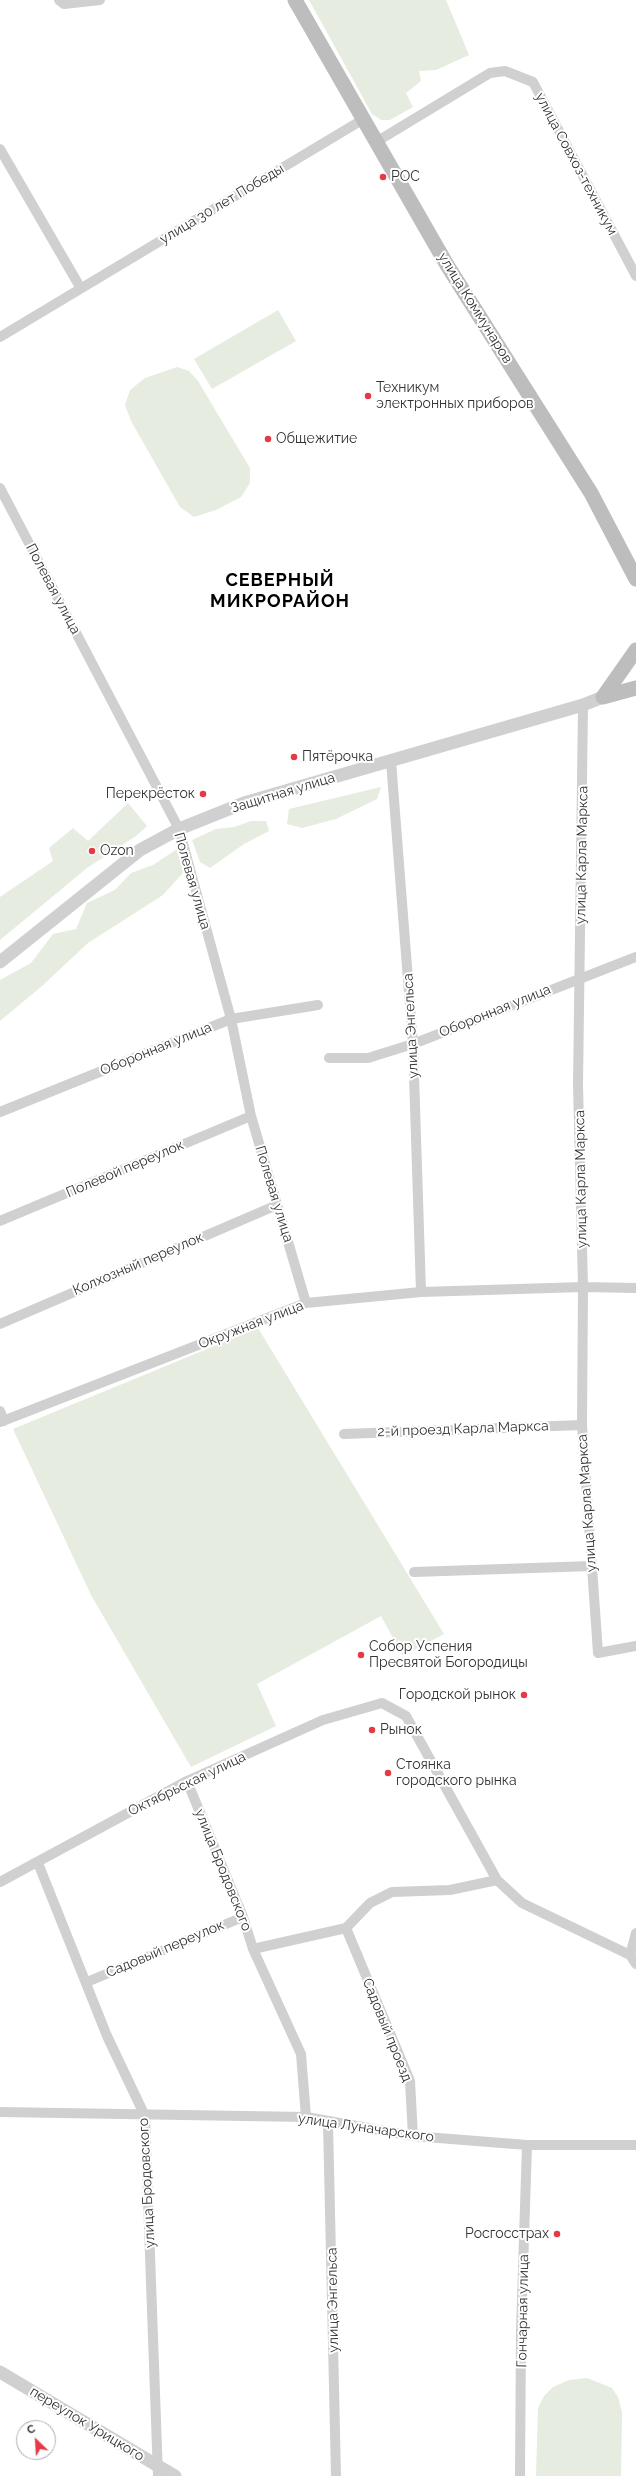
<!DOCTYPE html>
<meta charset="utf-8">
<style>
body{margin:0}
#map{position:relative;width:636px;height:2476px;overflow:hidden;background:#fff;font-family:Raleway,sans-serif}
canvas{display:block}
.north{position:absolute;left:16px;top:2420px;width:40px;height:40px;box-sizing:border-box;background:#fff;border:1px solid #adadad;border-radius:50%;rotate:335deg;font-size:11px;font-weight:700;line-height:16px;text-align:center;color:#333}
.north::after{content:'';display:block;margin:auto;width:14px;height:18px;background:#e63946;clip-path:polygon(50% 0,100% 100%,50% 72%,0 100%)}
</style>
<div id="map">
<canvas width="636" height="2476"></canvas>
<div class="north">С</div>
</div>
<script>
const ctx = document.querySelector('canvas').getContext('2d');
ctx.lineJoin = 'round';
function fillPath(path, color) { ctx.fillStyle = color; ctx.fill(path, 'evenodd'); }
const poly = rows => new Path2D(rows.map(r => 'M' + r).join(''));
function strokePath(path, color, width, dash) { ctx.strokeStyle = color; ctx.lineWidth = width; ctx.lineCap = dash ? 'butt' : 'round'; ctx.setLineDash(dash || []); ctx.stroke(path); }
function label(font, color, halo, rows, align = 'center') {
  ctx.font = font + ' Raleway,sans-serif'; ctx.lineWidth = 4; ctx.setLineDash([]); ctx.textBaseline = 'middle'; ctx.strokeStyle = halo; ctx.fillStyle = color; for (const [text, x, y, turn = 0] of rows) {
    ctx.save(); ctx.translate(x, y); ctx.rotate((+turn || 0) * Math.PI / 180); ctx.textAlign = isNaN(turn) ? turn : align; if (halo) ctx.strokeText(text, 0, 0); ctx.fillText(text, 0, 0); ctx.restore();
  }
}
fillPath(poly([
 [309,0,446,0,469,55,436,70,419,71,421,81,406,93,413,107,390,120,381,120,372,114],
 [278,310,296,341,212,389,194,359],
 [177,367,189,371,198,381,250,468,250,483,241,497,216,510,194,517,180,507,131,421,125,405,130,390,145,378],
 [381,787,377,799,336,819,302,828,287,824,289,809],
 [128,803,147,826,136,836,87,868,0,940,0,897,53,861,49,848,73,828,88,841],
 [251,821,266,821,269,831,244,844,210,868,200,862,192,840,216,829,234,827],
 [177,849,183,873,163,895,88,943,42,986,0,1021,0,980,31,963,53,934,76,929,87,903,115,890,131,873,153,865],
 [258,1328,444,1634,403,1656,381,1616,257,1684,276,1726,191,1767,91,1595,13,1429],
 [587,2378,612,2388,618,2397,622,2412,621,2476,536,2476,538,2408,544,2396,553,2387,569,2380]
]), '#e6ecdf');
strokePath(poly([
 [59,0,64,4,100,0],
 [376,142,490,73,505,71,533,82,636,276],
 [0,149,80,287],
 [0,337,362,120],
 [0,488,179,829,231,1019,251,1116,306,1303],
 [583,705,578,1084,583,1287,582,1425,598,1653,636,1646],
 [391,761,413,1044,421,1292],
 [329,1058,368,1058,413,1044,636,957],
 [0,1112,231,1019,318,1005],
 [0,1221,251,1116],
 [0,1324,277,1205],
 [0,1411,4,1421],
 [0,1422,306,1303,421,1292,583,1287,636,1288],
 [344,1434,582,1425],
 [414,1572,592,1566],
 [187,1781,243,1917,253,1949,301,2054,306,2117],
 [38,1863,107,2036,145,2116,158,2476],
 [0,1882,187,1781,323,1720,382,1703,406,1716,497,1880,522,1903,630,1955,636,1964],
 [346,1928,410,2081,413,2136],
 [253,1949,346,1928,370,1903,392,1892,450,1890,497,1880],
 [630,1955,636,1933],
 [87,1982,243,1917],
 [0,2112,306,2117,413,2136,527,2145,636,2145],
 [328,2123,336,2476],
 [520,2476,521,2331,527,2145]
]), '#d0d0d0', 10);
strokePath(poly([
 [0,962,140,850,179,829,244,803,583,705,603,697],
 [0,2372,175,2476]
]), '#d0d0d0', 13);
strokePath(poly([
 [295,0,447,265,591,493,636,579],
 [603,697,636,650],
 [603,697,636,688]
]), '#bdbdbd', 15);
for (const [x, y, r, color] of [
 [383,177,4,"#e63946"],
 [368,396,4,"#e63946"],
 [268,439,4,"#e63946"],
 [294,757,4,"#e63946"],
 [203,794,4,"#e63946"],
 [92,851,4,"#e63946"],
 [361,1655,4,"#e63946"],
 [524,1695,4,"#e63946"],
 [372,1730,4,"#e63946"],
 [388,1773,4,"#e63946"],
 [557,2234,4,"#e63946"]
]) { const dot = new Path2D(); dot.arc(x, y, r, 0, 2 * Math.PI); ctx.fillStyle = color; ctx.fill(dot); strokePath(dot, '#fff', 1.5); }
label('14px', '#333', '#fff', [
 ["улица Совхоз-техникум",576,164,62],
 ["улица 30 лет Победы",222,204,-31],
 ["улица Коммунаров",475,308,58],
 ["Полевая улица",53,589,62],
 ["Защитная улица",283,793,-17],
 ["улица Карла Маркса",582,855,-89],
 ["Полевая улица",192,881,74],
 ["Оборонная улица",495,1011,-22],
 ["улица Энгельса",411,1026,-93],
 ["Оборонная улица",156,1049,-22],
 ["Полевой переулок",125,1169,-23],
 ["улица Карла Маркса",581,1179,-91],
 ["Полевая улица",274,1194,73],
 ["Колхозный переулок",138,1264,-23],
 ["Окружная улица",251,1325,-21],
 ["2-й проезд Карла Маркса",463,1429,-2],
 ["улица Карла Маркса",587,1503,-94],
 ["Октябрьская улица",187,1784,-26],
 ["улица Бродовского",223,1870,68],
 ["Садовый переулок",165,1949,-23],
 ["Садовый проезд",387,2030,68],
 ["улица Луначарского",366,2128,8],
 ["улица Бродовского",147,2183,-93],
 ["улица Энгельса",333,2300,-91],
 ["Гончарная улица",523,2311,-89],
 ["переулок Урицкого",87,2424,31]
]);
label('14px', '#333', '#fff', [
 ["РОС",391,177],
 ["Техникум",376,388],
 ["электронных приборов",376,404],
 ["Общежитие",276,439],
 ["Пятёрочка",302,757],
 ["Перекрёсток",195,794,"right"],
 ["Ozon",100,851],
 ["Собор Успения",369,1647],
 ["Пресвятой Богородицы",369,1663],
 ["Городской рынок",516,1695,"right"],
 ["Рынок",380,1730],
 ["Cтоянка",396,1765],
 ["городского рынка",396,1781],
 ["Росгосстрах",549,2234,"right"]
], 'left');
ctx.letterSpacing = '1px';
label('bold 18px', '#000', '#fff', [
 ["СЕВЕРНЫЙ",280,581],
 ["МИКРОРАЙОН",280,602]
]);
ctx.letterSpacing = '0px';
</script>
